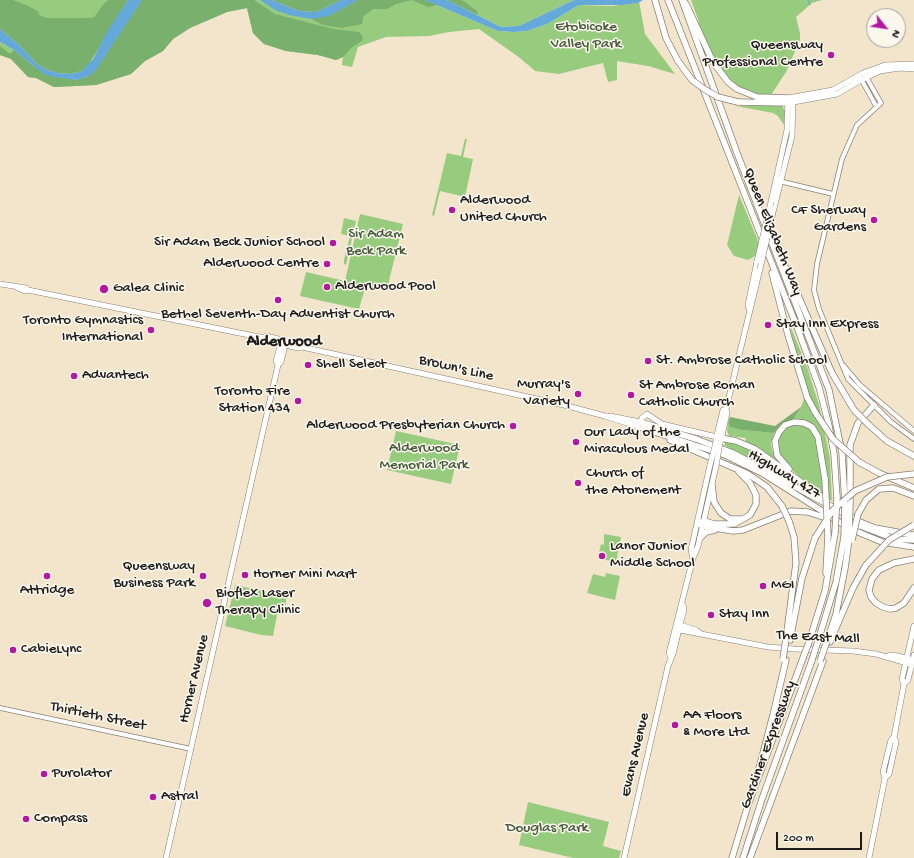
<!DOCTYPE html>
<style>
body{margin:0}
#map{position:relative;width:914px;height:858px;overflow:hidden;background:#f3e5cb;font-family:"Gochi Hand",sans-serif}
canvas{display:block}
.north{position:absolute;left:866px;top:8px;width:40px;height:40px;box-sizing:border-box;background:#fbf7ec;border:1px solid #a29f99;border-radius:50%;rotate:120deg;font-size:11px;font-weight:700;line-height:16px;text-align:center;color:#1c1c1c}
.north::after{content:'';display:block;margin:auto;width:14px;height:18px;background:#b5179e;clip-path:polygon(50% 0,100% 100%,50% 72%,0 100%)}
.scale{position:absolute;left:776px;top:832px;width:86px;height:18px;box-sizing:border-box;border:2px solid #1c1c1c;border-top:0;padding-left:5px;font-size:12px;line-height:14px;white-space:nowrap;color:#1c1c1c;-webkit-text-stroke:3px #fbf7ec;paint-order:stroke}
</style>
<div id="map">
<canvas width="914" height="858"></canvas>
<div class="north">N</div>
<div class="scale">200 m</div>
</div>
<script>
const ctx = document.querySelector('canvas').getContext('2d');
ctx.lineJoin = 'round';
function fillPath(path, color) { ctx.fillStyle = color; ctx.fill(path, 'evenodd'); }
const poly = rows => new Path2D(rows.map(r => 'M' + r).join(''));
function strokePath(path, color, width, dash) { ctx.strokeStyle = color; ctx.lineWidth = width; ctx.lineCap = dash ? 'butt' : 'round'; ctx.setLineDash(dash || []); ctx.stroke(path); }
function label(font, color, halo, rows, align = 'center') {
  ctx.font = font + ' "Gochi Hand",sans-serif'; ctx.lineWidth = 3; ctx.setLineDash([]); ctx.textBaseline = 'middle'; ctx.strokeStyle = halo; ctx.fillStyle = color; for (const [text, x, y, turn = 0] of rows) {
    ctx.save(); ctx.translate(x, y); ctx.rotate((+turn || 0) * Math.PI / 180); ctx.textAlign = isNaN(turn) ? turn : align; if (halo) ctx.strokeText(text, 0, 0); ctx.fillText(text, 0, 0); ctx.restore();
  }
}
fillPath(poly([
 [14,0,108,0,103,4,94,17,82,18,48,18,38,15,38,11,27,5],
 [142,0,260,0,311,19,358,0,425,0,498,31,514,32,527,31,547,24,579,5,612,6,637,3,639,1,645,34,675,74,648,66,617,61,617,80,608,82,603,63,559,74,535,71,520,58,479,29,449,32,429,36,386,37,358,47,352,67,342,65,343,57,336,60,318,55,286,51,264,44,253,33,247,8,227,12,190,28,173,39,163,51,145,61,131,74,96,85,54,87,36,78,28,77,11,59,0,55,0,42,14,50,33,66,76,80,89,76],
 [447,0,574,0,519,26,501,27],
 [691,0,822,0,812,3,796,17,800,33,800,40,786,72,771,95,756,94,737,86,719,69,695,24,699,22],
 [736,106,782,106,785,111,784,125,778,116,773,113],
 [465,139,467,139,463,157,473,159,465,197,440,191,434,216,432,215,447,153,461,156],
 [739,195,759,243,755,256,748,260,734,256,727,245],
 [360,214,403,224,387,289,373,286,365,288,359,309,300,296,306,272,345,281],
 [344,218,356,221,346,265,344,264,344,260,350,236,341,234],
 [788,320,807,367,819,405,830,458,832,501,827,498,825,463,818,431,815,427,804,421,793,420,801,407,804,399,801,372],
 [728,423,730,427,742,430,774,433,771,443,772,450,777,460,776,461,745,442,746,438,729,436,727,431],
 [793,424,801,424,809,428,815,433,821,464,823,496,807,484,785,463,778,451,778,438,786,427],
 [396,431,460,445,451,484,387,470],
 [726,440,762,456,794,481,793,483,724,445],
 [604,534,621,537,616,562,598,558,601,544,604,545],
 [606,573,620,576,615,600,587,593,593,574,605,577],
 [235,585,287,596,284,611,278,610,273,636,261,635,225,626],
 [528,802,609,822,603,846,621,851,619,858,573,858,519,845]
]), '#97cc7e');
fillPath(poly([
 [0,0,14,0,27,5,38,11,39,15,48,18,82,18,94,17,103,4,108,0,128,0,88,66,82,71,71,74,57,73,45,69,36,63,19,45,0,29],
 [142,0,254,0,275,14,333,29,359,32,362,35,363,40,351,48,343,57,336,60,318,55,286,51,264,44,253,33,247,8,227,12,190,28,173,39,163,51,145,61,131,74,96,85,54,87,36,78,28,77,11,59,0,55,0,46,10,54,14,50,44,74,76,80,89,76,103,59],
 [272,0,341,0,316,12,299,11],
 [358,0,425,0,437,5,428,7,412,0,396,4,387,9,373,9,363,17,362,24,342,28,323,25,313,20,312,18,329,16],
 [447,0,462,0,477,11,478,15],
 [801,407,793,420,781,424,774,433,742,430,730,427,728,423,730,417,775,426]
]), '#79b06d');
fillPath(poly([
 [128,0,142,0,96,70,89,76,76,80,54,77,44,74,14,50,0,42,0,29,19,45,36,63,45,69,57,73,71,74,82,71,93,59,107,32],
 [260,0,272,0,299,11,316,12,341,0,358,0,329,16,311,19,289,15,275,10],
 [425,0,447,0,501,27,519,26,574,0,643,0,638,3,622,5,579,5,547,24,527,31,514,32,498,31]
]), '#64a9d9');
strokePath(poly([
 [808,0,810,5]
]), '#64a9d9', 1);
const minor = poly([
 [865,75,881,103,857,125,842,159,817,264,814,290,819,309,848,379,891,422,914,439],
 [860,77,876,106],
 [779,181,833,194],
 [843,365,860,385,914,431],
 [0,708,191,749]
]);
const major = poly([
 [788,103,837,94,861,80,880,71,900,68,914,69],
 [771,202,787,130,788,98,833,90,863,73,885,65,914,64],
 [774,208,792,136,793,100],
 [0,284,26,288,28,290],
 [18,288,25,291,28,290,264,338,266,336,299,344,302,347],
 [749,309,748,305,757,261],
 [264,338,265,340,298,348,302,347,564,405,605,416,639,427,642,418,647,414,662,424,721,438],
 [278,365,276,361,281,343],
 [610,416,640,422],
 [716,439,723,410,726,409],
 [721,440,727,413,726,409,760,269],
 [693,558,691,550,710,465],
 [677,624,696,630,700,633],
 [675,629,768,647,794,649,853,651,876,654,914,665],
 [887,656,893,655,910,659],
 [671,658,669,653,693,558,698,546,716,466],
 [904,684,902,679,914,626],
 [885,778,883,772,891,740,894,737],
 [166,858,278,365,281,362,286,341],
 [624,858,668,666,673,654,681,621,684,610,683,605],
 [869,858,885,778,889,774,896,742,894,737,904,684,908,680,914,655]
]);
const highway = poly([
 [655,0,666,38,678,61],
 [668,0,797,327,819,387,829,426,834,454,837,497],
 [682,0,737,153,829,390,842,453,845,504],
 [683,1,686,4,713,62,728,82,737,89,757,97,788,98],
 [738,102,788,103],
 [786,268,832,373,854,410],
 [772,273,788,335,807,397,815,412],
 [640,422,696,439,733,453,860,522,875,528,913,535],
 [869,425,887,441,914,456],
 [639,427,725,455,762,473,841,523,858,532,882,542,914,547],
 [721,438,736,441,755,449,825,499],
 [670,440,748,474,767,487,782,506],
 [859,462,879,473,914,488],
 [789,469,777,455,775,441,779,432,785,425,794,422,804,423,812,427,818,437,825,479],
 [712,485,714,502,721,513,730,519,741,519],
 [850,503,850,445,858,423,874,405],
 [858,514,866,500,879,489,893,488,914,496],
 [698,523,703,526,733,531,743,530,791,511,808,512,829,519],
 [698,523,704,521,714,524,734,524,750,515,756,504,756,495,750,483,739,472],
 [852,523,895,539,914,540],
 [700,538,706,532,715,530],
 [914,559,894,563,879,570,872,579,869,590,871,597,876,603,883,607,890,609,896,608,904,603,914,588],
 [826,573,828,536],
 [786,639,796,563,794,537,789,521],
 [790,640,802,578,815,538],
 [818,641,836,582,844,537],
 [827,641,836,614,845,568,849,539],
 [809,642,825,591,835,533],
 [830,642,853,588,866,565],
 [756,780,773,715,786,660],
 [732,858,748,805,803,658],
 [743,858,762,799,812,660],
 [750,858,823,661]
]);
strokePath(minor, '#888074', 5.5);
strokePath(major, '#888074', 6);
strokePath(highway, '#888074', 7);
strokePath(minor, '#fff', 4);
strokePath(major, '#fff', 5);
strokePath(highway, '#fff', 5.5);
const majorBridge = poly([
 [757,261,771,202],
 [760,269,774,208],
 [710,465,716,442],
 [716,466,720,443]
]);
const highwayBridge = poly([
 [678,61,692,80,704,89,718,97,738,102],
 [854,410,869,425],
 [815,412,833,439,859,462],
 [825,479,828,536],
 [782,506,789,521],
 [835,533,837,497],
 [844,537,845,504],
 [815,538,833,510,855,491,887,477,914,474],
 [849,539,850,503],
 [852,540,858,514],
 [866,565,889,540,914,525],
 [803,658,809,642],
 [783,659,786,639],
 [812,660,818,641],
 [820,661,827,641]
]);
strokePath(majorBridge, '#888074', 6, []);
strokePath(highwayBridge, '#888074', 7, []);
strokePath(majorBridge, '#fff', 5);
strokePath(highwayBridge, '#fff', 5.5);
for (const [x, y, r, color] of [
 [831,55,4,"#b5179e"],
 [452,210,4,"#b5179e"],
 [874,220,4,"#b5179e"],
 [333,243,4,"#b5179e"],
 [327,264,4,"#b5179e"],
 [327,287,4,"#b5179e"],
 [104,289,5,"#b5179e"],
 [278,300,4,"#b5179e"],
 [768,325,4,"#b5179e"],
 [151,330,4,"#b5179e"],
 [648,361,4,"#b5179e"],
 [308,365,4,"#b5179e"],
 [74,376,4,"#b5179e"],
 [578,394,4,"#b5179e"],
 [631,395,4,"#b5179e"],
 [298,401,4,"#b5179e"],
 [513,426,4,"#b5179e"],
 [576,442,4,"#b5179e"],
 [578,483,4,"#b5179e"],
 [602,556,4,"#b5179e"],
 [245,575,4,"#b5179e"],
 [47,576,4,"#b5179e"],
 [203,576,4,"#b5179e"],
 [763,586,4,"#b5179e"],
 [207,603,5,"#b5179e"],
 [711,615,4,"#b5179e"],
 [13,650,4,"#b5179e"],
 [675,725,4,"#b5179e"],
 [44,774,4,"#b5179e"],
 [153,797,4,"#b5179e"],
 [26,819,4,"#b5179e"]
]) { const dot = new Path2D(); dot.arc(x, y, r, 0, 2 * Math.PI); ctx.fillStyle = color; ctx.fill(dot); strokePath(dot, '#fbf7ec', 1.5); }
label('15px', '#475a3e', '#fbf7ec', [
 ["Etobicoke",586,28],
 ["Valley Park",586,45],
 ["Sir Adam",376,235],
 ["Beck Park",376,252],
 ["Alderwood",424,449],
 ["Memorial Park",424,466],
 ["Douglas Park",547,829]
]);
label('15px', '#1c1c1c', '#fbf7ec', [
 ["Queensway",823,46,"right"],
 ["Professional Centre",823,63,"right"],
 ["Alderwood",460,201],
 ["United Church",460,218],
 ["CF Sherway",866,211,"right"],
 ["Gardens",866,228,"right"],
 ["Sir Adam Beck Junior School",325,243,"right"],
 ["Alderwood Centre",319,264,"right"],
 ["Alderwood Pool",335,287],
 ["Galea Clinic",113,289],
 ["Bethel Seventh-Day Adventist Church",278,315,"center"],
 ["Toronto Gymnastics",143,321,"right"],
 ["International",143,338,"right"],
 ["Stay Inn Express",776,325],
 ["St. Ambrose Catholic School",656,361],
 ["Shell Select",316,365],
 ["Advantech",82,376],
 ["Murray's",570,385,"right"],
 ["Variety",570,402,"right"],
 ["St Ambrose Roman",639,386],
 ["Catholic Church",639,403],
 ["Toronto Fire",290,392,"right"],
 ["Station 434",290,409,"right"],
 ["Alderwood Presbyterian Church",505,426,"right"],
 ["Our Lady of the",584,433],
 ["Miraculous Medal",584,450],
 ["Church of",586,474],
 ["the Atonement",586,491],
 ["Lanor Junior",610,547],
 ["Middle School",610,564],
 ["Queensway",195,567,"right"],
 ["Business Park",195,584,"right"],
 ["Horner Mini Mart",253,575],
 ["MGI",771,586],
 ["Attridge",47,591,"center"],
 ["Bioflex Laser",216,594],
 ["Therapy Clinic",216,611],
 ["Stay Inn",719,615],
 ["CabieLync",21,650],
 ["AA Floors",683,716],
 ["& More Ltd",683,733],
 ["Purolator",52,774],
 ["Astral",161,797],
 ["Compass",34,819]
], 'left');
label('15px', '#1c1c1c', '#fbf7ec', [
 ["Queen Elizabeth Way",772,232,68],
 ["Brown's Line",456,369,13],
 ["Highway 427",784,475,31],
 ["The East Mall",818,638,3],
 ["Horner Avenue",195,679,-77],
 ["Thirtieth Street",98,717,12],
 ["Gardiner Expressway",769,745,-70],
 ["Evans Avenue",636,755,-77]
]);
label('bold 16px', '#1c1c1c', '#fbf7ec', [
 ["Alderwood",284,343]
]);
</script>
